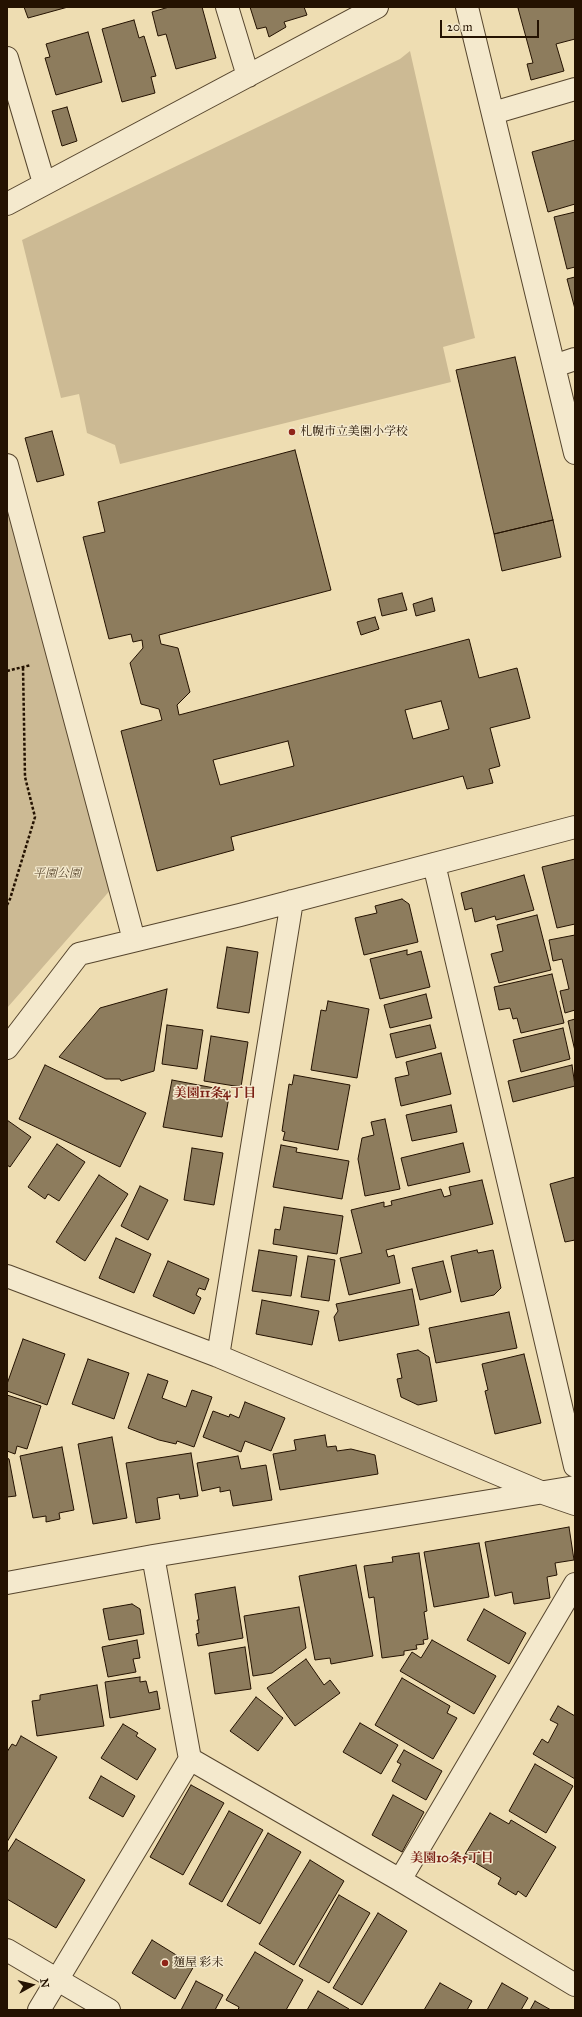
<!DOCTYPE html>
<meta charset="utf-8">
<style>
body{margin:0}
#map{position:relative;width:582px;height:2017px;overflow:hidden;background:#eeddb2;font-family:"IM FELL Great Primer",serif}
canvas{display:block}
.frame{position:absolute;inset:0;border:8px solid #241201;pointer-events:none}
.north{position:absolute;left:12px;top:1965px;width:40px;height:40px;-webkit-text-stroke:3px #f4e9cd;paint-order:stroke;rotate:82deg;font-size:11px;font-weight:700;line-height:16px;text-align:center;color:#241201}
.north::after{content:'';display:block;margin:auto;width:14px;height:18px;background:#241201;clip-path:polygon(50% 0,100% 100%,50% 72%,0 100%)}
.scale{position:absolute;left:440px;top:20px;width:99px;height:18px;box-sizing:border-box;border:2px solid #241201;border-top:0;padding-left:5px;font-size:12px;line-height:14px;white-space:nowrap;color:#241201;-webkit-text-stroke:3px #f4e9cd;paint-order:stroke}
</style>
<div id="map">
<canvas width="582" height="2017"></canvas>
<div class="frame"></div>
<div class="north">N</div>
<div class="scale">20 m</div>
</div>
<script>
const ctx = document.querySelector('canvas').getContext('2d');
ctx.lineJoin = 'round';
function fillPath(path, color) { ctx.fillStyle = color; ctx.fill(path, 'evenodd'); }
const poly = rows => new Path2D(rows.map(r => 'M' + r).join(''));
function strokePath(path, color, width, dash) { ctx.strokeStyle = color; ctx.lineWidth = width; ctx.lineCap = dash ? 'butt' : 'round'; ctx.setLineDash(dash || []); ctx.stroke(path); }
function label(font, color, halo, rows, align = 'center') {
  ctx.font = font + ' "IM FELL Great Primer","Noto Serif JP",serif'; ctx.lineWidth = 3; ctx.setLineDash([]); ctx.textBaseline = 'middle'; ctx.strokeStyle = halo; ctx.fillStyle = color; for (const [text, x, y, turn = 0] of rows) {
    ctx.save(); ctx.translate(x, y); ctx.rotate((+turn || 0) * Math.PI / 180); ctx.textAlign = isNaN(turn) ? turn : align; if (halo) ctx.strokeText(text, 0, 0); ctx.fillText(text, 0, 0); ctx.restore();
  }
}
fillPath(poly([
 [410,51,475,338,443,347,451,382,120,464,115,445,87,433,79,394,61,398,22,240,400,59],
 [7,501,113,887,7,1008]
]), '#ccba94');
const building = poly([
 [24,7,68,7,28,18,24,7],
 [169,7,202,7,216,58,176,69,166,34,158,36,152,12,169,7],
 [250,7,304,7,307,15,284,22,286,27,269,37,266,27,257,29,250,7],
 [521,7,575,7,575,39,556,44,564,71,531,80,527,64,533,63,518,8,521,7],
 [134,20,139,38,144,36,156,76,151,77,155,93,122,102,102,29,134,20],
 [88,32,102,82,56,95,45,58,50,57,46,44,88,32],
 [67,107,77,141,62,146,52,111,67,107],
 [575,140,575,204,548,212,532,152,575,140],
 [575,212,575,267,567,269,554,217,575,212],
 [575,277,575,309,567,279,575,277],
 [515,357,553,520,494,534,456,370,515,357],
 [52,431,64,475,37,482,25,438,52,431],
 [295,450,331,590,159,635,161,644,178,648,190,692,177,705,179,715,469,639,479,678,517,668,530,718,490,728,500,766,489,769,493,783,467,789,463,776,231,837,234,850,157,871,121,731,162,720,159,709,141,704,130,663,143,648,142,640,133,642,131,634,109,639,83,537,105,532,98,502,295,450],
 [441,701,449,729,413,739,405,710,441,701],
 [288,741,294,766,220,785,213,760,288,741],
 [553,520,561,557,502,571,494,534,553,520],
 [402,593,407,610,382,616,378,599,402,593],
 [432,598,435,611,416,616,413,604,432,598],
 [375,617,379,629,361,635,357,622,375,617],
 [575,859,575,924,557,928,542,867,575,859],
 [524,875,534,910,496,920,495,916,475,922,472,908,465,910,461,893,524,875],
 [402,899,409,904,418,942,364,955,355,918,377,913,375,906,402,899],
 [537,915,551,970,499,983,491,954,503,951,497,925,537,915],
 [575,935,575,1010,565,1013,560,991,569,989,562,959,553,961,549,940,575,935],
 [227,947,258,952,249,1013,217,1008,227,947],
 [407,950,407,955,421,951,430,987,380,999,370,959,407,950],
 [552,974,564,1023,521,1033,517,1018,513,1019,510,1008,499,1010,494,987,552,974],
 [167,989,154,1071,121,1081,120,1079,106,1079,59,1057,100,1008,167,989],
 [426,994,432,1018,390,1028,384,1005,426,994],
 [328,1001,369,1009,357,1078,311,1070,321,1010,326,1011,328,1001],
 [575,1019,575,1051,568,1021,575,1019],
 [167,1025,203,1030,197,1069,162,1064,167,1025],
 [430,1025,436,1048,396,1058,390,1034,430,1025],
 [563,1028,570,1059,521,1072,513,1040,563,1028],
 [211,1036,248,1042,241,1087,204,1081,211,1036],
 [441,1053,451,1094,401,1106,395,1078,409,1075,406,1062,441,1053],
 [45,1065,146,1113,120,1167,19,1119,45,1065],
 [572,1065,575,1086,513,1102,508,1081,572,1065],
 [294,1075,350,1085,338,1150,283,1140,285,1132,282,1131,289,1084,292,1085,294,1075],
 [172,1080,230,1091,222,1137,163,1127,172,1080],
 [451,1105,457,1132,412,1141,406,1115,451,1105],
 [385,1119,400,1189,365,1196,358,1159,362,1138,374,1135,371,1122,385,1119],
 [7,1120,31,1137,10,1167,7,1165,7,1120],
 [463,1143,470,1172,408,1186,401,1158,463,1143],
 [57,1144,85,1162,59,1201,48,1194,45,1199,28,1187,57,1144],
 [281,1145,297,1148,296,1152,349,1161,342,1199,273,1187,281,1145],
 [192,1148,223,1153,214,1205,184,1200,192,1148],
 [99,1175,128,1194,85,1261,56,1242,99,1175],
 [575,1177,575,1240,565,1242,550,1184,575,1177],
 [482,1180,493,1224,386,1250,388,1257,394,1255,400,1283,349,1295,340,1258,362,1253,351,1210,384,1202,384,1207,392,1205,391,1201,441,1189,444,1197,451,1195,449,1187,482,1180],
 [140,1186,168,1200,148,1240,121,1226,140,1186],
 [284,1207,343,1216,337,1254,273,1244,275,1229,280,1230,284,1207],
 [116,1238,151,1254,134,1293,99,1278,116,1238],
 [259,1250,297,1256,291,1296,252,1291,259,1250],
 [477,1250,478,1253,493,1250,501,1288,494,1295,461,1302,451,1256,477,1250],
 [308,1256,335,1260,329,1301,301,1297,308,1256],
 [168,1261,209,1279,205,1290,199,1288,196,1295,201,1298,194,1314,153,1296,168,1261],
 [443,1261,451,1292,420,1300,412,1268,443,1261],
 [412,1289,419,1325,339,1341,334,1317,338,1311,336,1304,412,1289],
 [262,1300,319,1311,312,1345,256,1334,262,1300],
 [509,1312,517,1348,436,1363,429,1328,509,1312],
 [23,1339,65,1354,47,1405,7,1391,7,1384,23,1339],
 [418,1350,429,1357,437,1401,418,1405,401,1397,397,1379,402,1378,397,1354,418,1350],
 [524,1354,541,1423,495,1434,485,1391,488,1390,482,1364,524,1354],
 [88,1359,129,1373,114,1419,72,1404,88,1359],
 [148,1374,168,1381,162,1398,186,1407,192,1390,212,1397,194,1447,177,1441,176,1444,159,1440,128,1428,148,1374],
 [7,1395,41,1406,27,1449,17,1446,15,1454,7,1451,7,1395],
 [245,1402,285,1418,271,1451,245,1441,241,1452,203,1437,213,1411,229,1417,230,1414,239,1418,245,1402],
 [325,1435,327,1447,336,1446,337,1451,351,1449,375,1455,378,1474,280,1490,273,1454,296,1450,294,1440,325,1435],
 [112,1437,127,1518,93,1524,78,1444,112,1437],
 [62,1447,74,1510,59,1513,60,1519,46,1522,46,1516,33,1518,20,1456,62,1447],
 [191,1453,198,1496,180,1499,179,1494,157,1498,160,1519,136,1523,126,1463,191,1453],
 [238,1456,241,1469,266,1465,272,1500,233,1506,230,1490,220,1492,220,1487,202,1491,197,1463,238,1456],
 [7,1458,9,1459,16,1496,7,1497,7,1458],
 [569,1527,574,1560,555,1563,557,1575,547,1577,550,1598,514,1604,512,1592,495,1596,485,1542,569,1527],
 [479,1543,489,1597,434,1607,424,1552,479,1543],
 [419,1553,427,1611,424,1612,428,1639,423,1640,424,1644,416,1645,417,1649,404,1651,404,1655,382,1658,374,1597,369,1598,364,1566,393,1562,392,1557,419,1553],
 [356,1565,373,1656,331,1664,330,1658,315,1660,299,1576,356,1565],
 [235,1587,243,1638,198,1646,196,1634,199,1633,197,1620,199,1620,195,1594,235,1587],
 [132,1604,140,1609,144,1634,109,1640,103,1609,132,1604],
 [299,1607,306,1648,272,1673,253,1676,244,1616,299,1607],
 [484,1609,526,1633,509,1664,467,1640,484,1609],
 [137,1640,140,1658,133,1659,136,1672,108,1677,102,1647,137,1640],
 [432,1640,496,1676,474,1714,400,1671,412,1652,421,1658,432,1640],
 [245,1647,251,1689,215,1694,209,1653,245,1647],
 [306,1659,324,1685,330,1680,340,1693,295,1726,267,1688,306,1659],
 [140,1677,140,1682,146,1681,149,1693,157,1691,160,1709,110,1718,105,1682,140,1677],
 [402,1678,450,1706,447,1713,457,1718,433,1759,375,1725,402,1678],
 [97,1685,104,1726,37,1736,32,1701,40,1700,40,1695,97,1685],
 [256,1697,283,1718,258,1751,230,1731,256,1697],
 [558,1706,575,1716,575,1779,533,1754,542,1739,548,1743,558,1724,550,1720,558,1706],
 [360,1723,398,1745,381,1774,343,1752,360,1723],
 [123,1724,138,1733,136,1736,156,1749,137,1780,101,1758,123,1724],
 [21,1736,57,1757,7,1842,7,1752,12,1744,16,1746,21,1736],
 [404,1750,442,1771,426,1800,392,1781,401,1764,397,1762,404,1750],
 [535,1764,573,1786,546,1833,509,1811,535,1764],
 [101,1776,135,1796,123,1817,89,1798,101,1776],
 [191,1785,224,1803,183,1875,150,1857,191,1785],
 [393,1795,424,1812,402,1852,372,1835,393,1795],
 [229,1811,263,1830,222,1902,189,1884,229,1811],
 [490,1813,509,1824,511,1820,556,1847,526,1897,518,1891,516,1895,498,1884,501,1878,464,1856,490,1813],
 [268,1833,301,1852,260,1924,227,1905,268,1833],
 [16,1839,85,1880,56,1928,7,1899,7,1853,16,1839],
 [310,1860,344,1881,294,1965,259,1944,310,1860],
 [339,1895,370,1913,329,1983,299,1966,339,1895],
 [378,1913,407,1931,362,2005,333,1988,378,1913],
 [152,1940,194,1966,175,1999,132,1973,152,1940],
 [255,1952,303,1980,286,2010,238,2010,239,2007,226,2000,255,1952],
 [196,1981,223,1995,215,2010,181,2010,196,1981],
 [440,1983,472,2001,467,2010,424,2010,440,1983],
 [502,1983,528,1998,521,2010,487,2010,502,1983],
 [318,1991,349,2009,349,2010,307,2010,318,1991],
 [535,2001,551,2010,530,2010,535,2001]
]);
fillPath(building, '#8d7c5d');
strokePath(building, '#241201', 1);
const minor = poly([
 [227,7,248,76],
 [467,7,575,453],
 [7,58,44,183],
 [493,113,575,89],
 [7,204,377,7],
 [554,366,575,359],
 [7,465,134,940],
 [434,864,575,1466],
 [7,1048,79,954,240,915,575,827],
 [7,1276,218,1356,543,1493,575,1504],
 [218,1356,292,901],
 [153,1556,190,1759,400,1880,575,1985],
 [7,1583,153,1556,575,1487],
 [400,1880,575,1584],
 [7,1950,109,2010],
 [39,2010,190,1759]
]);
strokePath(minor, '#56452d', 24);
strokePath(poly([
 [7,671,31,665],
 [7,905,10,899,35,817,25,777,23,667]
]), '#241201', 2.5, [3, 2]);
strokePath(minor, '#f4e9cd', 22);
for (const [x, y, r, color] of [
 [292,432,4,"#8f2418"],
 [165,1963,4,"#8f2418"]
]) { const dot = new Path2D(); dot.arc(x, y, r, 0, 2 * Math.PI); ctx.fillStyle = color; ctx.fill(dot); strokePath(dot, '#f4e9cd', 1.5); }
label('12px', '#241201', '#f4e9cd', [
 ["札幌市立美園小学校",300,432],
 ["麺屋 彩未",173,1963]
], 'left');
label('italic 12px', '#5f4d34', '#f4e9cd', [
 ["平園公園",57,874]
]);
label('bold 13px', '#7a1f14', '#f4e9cd', [
 ["美園11条4丁目",215,1094],
 ["美園10条5丁目",452,1859]
]);
</script>
